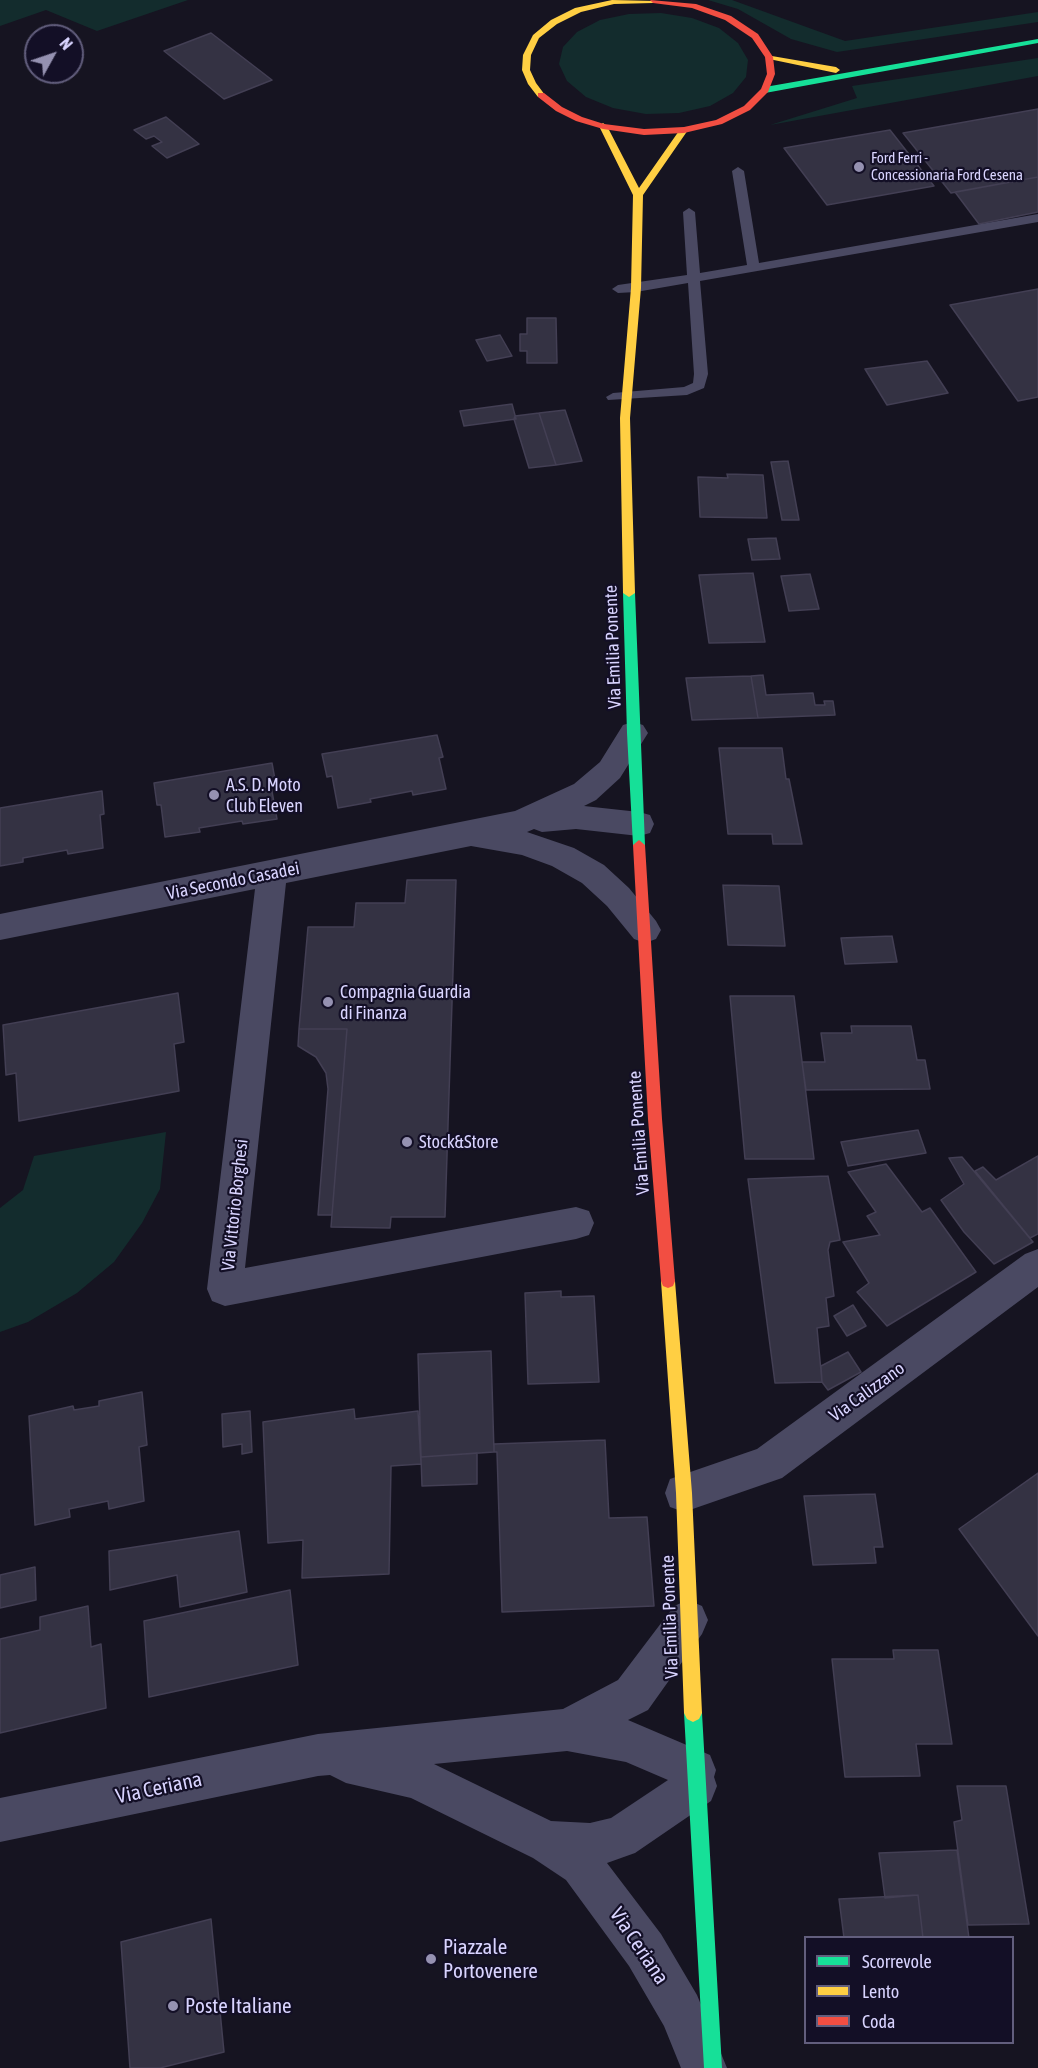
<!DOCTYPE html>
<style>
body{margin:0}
#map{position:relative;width:1038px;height:2068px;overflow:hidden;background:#161421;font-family:"Asap Condensed",sans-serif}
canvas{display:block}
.legend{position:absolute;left:804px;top:1936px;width:210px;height:108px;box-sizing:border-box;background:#130f26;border:2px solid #625e7d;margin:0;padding:8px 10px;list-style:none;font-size:18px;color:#d9d4ff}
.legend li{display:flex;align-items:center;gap:12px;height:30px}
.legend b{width:30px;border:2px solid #625e7d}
.north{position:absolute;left:24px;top:24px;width:60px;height:60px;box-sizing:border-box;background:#130f26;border:2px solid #625e7d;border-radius:50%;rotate:50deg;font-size:16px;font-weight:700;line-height:24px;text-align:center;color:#d9d4ff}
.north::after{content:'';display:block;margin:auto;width:21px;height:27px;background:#9591b1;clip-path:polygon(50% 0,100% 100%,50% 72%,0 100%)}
</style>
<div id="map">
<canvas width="1038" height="2068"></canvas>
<ul class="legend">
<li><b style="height:8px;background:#16e098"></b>Scorrevole</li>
<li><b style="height:8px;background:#ffcf43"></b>Lento</li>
<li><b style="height:8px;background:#f24e42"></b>Coda</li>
</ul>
<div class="north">N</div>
</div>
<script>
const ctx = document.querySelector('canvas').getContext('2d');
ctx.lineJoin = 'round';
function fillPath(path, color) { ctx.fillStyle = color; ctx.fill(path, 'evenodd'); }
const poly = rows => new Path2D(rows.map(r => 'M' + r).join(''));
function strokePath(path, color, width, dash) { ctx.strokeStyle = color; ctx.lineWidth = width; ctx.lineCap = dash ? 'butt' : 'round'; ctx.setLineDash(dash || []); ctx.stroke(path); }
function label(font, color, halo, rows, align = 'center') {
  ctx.font = font + ' "Asap Condensed",sans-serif'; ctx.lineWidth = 4.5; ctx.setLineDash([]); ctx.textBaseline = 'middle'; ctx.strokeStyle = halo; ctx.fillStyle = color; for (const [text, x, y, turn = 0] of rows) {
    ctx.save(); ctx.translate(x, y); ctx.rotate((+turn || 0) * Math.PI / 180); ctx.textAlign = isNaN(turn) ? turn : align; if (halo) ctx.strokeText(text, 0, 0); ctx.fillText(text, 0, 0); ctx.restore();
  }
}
fillPath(poly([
 [0,0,188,0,97,31,46,10,0,26],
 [708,0,732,0,845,41,1038,12,1038,22,837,52,791,39,738,9],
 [661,13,692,18,719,28,738,43,748,60,746,77,733,93,710,106,679,113,646,114,613,108,586,97,567,81,559,64,563,47,577,32,600,20,629,14],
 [1038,58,1038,76,770,125,857,98,852,86],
 [166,1132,160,1189,142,1223,114,1262,77,1293,28,1322,0,1332,0,1208,23,1190,34,1156]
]), '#132c2d');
const building = poly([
 [211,33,272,80,224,99,164,51,211,33],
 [1038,109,1038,177,951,193,903,133,1038,109],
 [166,117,199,144,167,158,152,146,162,142,154,136,146,139,134,130,166,117],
 [890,130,934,186,827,205,784,148,890,130],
 [1038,177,1038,212,979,224,955,192,1038,177],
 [1038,289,1038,397,1018,401,950,305,1038,289],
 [527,318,556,318,557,363,527,363,527,351,520,351,520,334,527,334,527,318],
 [500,335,512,356,487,361,476,340,500,335],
 [927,361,948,393,887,405,865,369,927,361],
 [512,404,516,419,464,426,460,411,512,404],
 [565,410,582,461,556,465,539,413,565,410],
 [539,413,556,465,529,468,514,419,515,416,539,413],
 [788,461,799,520,782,520,771,462,788,461],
 [727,474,763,475,767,518,700,517,698,477,728,478,727,474],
 [776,538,780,559,752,560,748,539,776,538],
 [753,573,765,642,709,643,699,575,753,573],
 [810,574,819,609,789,611,781,576,810,574],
 [763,675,766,695,813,693,815,705,825,705,824,701,833,701,835,715,758,718,751,676,763,675],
 [751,676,758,718,692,720,686,678,751,676],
 [437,735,443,757,439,758,446,789,413,795,412,791,370,799,371,802,338,808,332,776,327,777,322,754,437,735],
 [719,748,782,748,786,779,789,779,802,844,773,844,772,834,728,834,719,748],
 [272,763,276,785,271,786,277,819,243,824,242,821,199,828,200,832,165,837,161,805,157,805,154,783,272,763],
 [102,791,104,814,100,815,103,848,68,854,67,850,23,858,23,862,0,866,0,808,102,791],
 [407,880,456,880,445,1217,391,1217,390,1228,331,1227,347,1029,299,1029,308,927,354,927,356,903,405,903,407,880],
 [723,885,779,886,785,946,728,945,723,885],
 [892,936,897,962,845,964,841,938,892,936],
 [178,993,184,1042,174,1044,179,1091,19,1121,16,1073,6,1075,3,1025,178,993],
 [730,996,794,996,814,1159,745,1159,730,996],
 [851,1026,911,1026,917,1060,925,1060,930,1089,806,1090,802,1062,825,1062,821,1033,852,1033,851,1026],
 [299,1029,347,1029,332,1215,318,1215,328,1089,326,1073,316,1057,298,1046,299,1029],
 [918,1130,926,1153,848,1166,841,1142,918,1130],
 [1038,1156,1038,1234,1030,1238,975,1171,983,1167,996,1180,1038,1156],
 [962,1157,1033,1242,994,1264,964,1232,941,1200,964,1184,949,1158,962,1157],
 [886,1164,922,1212,930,1208,976,1272,887,1326,857,1292,869,1283,843,1242,880,1235,867,1216,876,1212,848,1172,886,1164],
 [828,1176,840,1240,830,1242,828,1250,834,1296,826,1298,829,1326,817,1328,822,1382,775,1383,748,1179,828,1176],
 [561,1291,561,1297,594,1296,599,1382,528,1384,525,1293,561,1291],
 [853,1305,866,1326,847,1336,834,1316,853,1305],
 [491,1351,494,1452,421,1457,418,1354,491,1351],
 [848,1352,861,1372,828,1390,822,1382,821,1366,848,1352],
 [142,1392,147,1445,139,1447,144,1501,109,1509,108,1501,69,1509,70,1517,35,1525,29,1416,73,1406,74,1410,99,1406,99,1401,142,1392],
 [354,1409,355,1419,418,1411,421,1464,391,1466,389,1574,302,1578,303,1540,268,1543,263,1422,354,1409],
 [250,1411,252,1452,242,1454,242,1444,223,1447,222,1414,250,1411],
 [605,1440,609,1518,647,1517,654,1606,502,1612,497,1452,494,1452,494,1444,605,1440],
 [477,1453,477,1484,422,1486,421,1457,477,1453],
 [1038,1473,1038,1636,959,1529,1038,1473],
 [875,1494,883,1547,874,1547,876,1563,813,1565,804,1496,875,1494],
 [239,1531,247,1592,180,1607,177,1575,110,1590,109,1551,239,1531],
 [35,1567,36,1600,0,1608,0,1575,35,1567],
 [290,1590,298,1665,149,1697,144,1621,290,1590],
 [88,1606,91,1647,101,1644,106,1708,0,1733,0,1639,40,1630,40,1617,88,1606],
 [893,1650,938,1650,952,1744,916,1744,920,1776,845,1777,832,1659,894,1659,893,1650],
 [957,1786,1006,1786,1029,1924,968,1925,954,1822,962,1820,957,1786],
 [957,1850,969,1938,923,1938,918,1895,885,1898,879,1853,957,1850],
 [918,1895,923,1938,844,1938,839,1899,918,1895],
 [211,1919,224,2052,160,2068,130,2068,121,1942,211,1919]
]);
fillPath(building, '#343243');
strokePath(building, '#433f54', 1.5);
fillPath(poly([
 [738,167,744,171,759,263,1038,214,1038,222,700,281,708,374,704,388,687,395,608,400,606,397,613,393,684,387,693,383,694,374,688,283,636,292,618,293,612,289,618,285,687,275,683,212,689,208,695,212,700,273,747,265,732,171,738,167]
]), '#4a4962');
fillPath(poly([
 [633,722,643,725,648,733,643,741,620,778,596,800,584,806,639,812,650,815,654,824,650,833,639,836,576,829,542,832,534,829,527,832,574,848,604,865,629,888,656,921,661,930,656,939,645,943,634,939,607,906,582,883,552,866,522,855,471,846,286,883,245,1268,576,1207,589,1211,594,1223,589,1235,576,1239,225,1306,212,1301,207,1289,255,889,0,940,0,914,515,811,574,784,600,762,623,725,633,722],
 [1038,1249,1038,1287,782,1478,684,1512,670,1507,665,1493,670,1479,757,1449,1025,1254,1038,1249],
 [688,1600,702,1606,708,1620,702,1634,648,1710,628,1720,710,1755,716,1770,714,1777,717,1786,711,1801,635,1853,607,1863,661,1934,697,1995,727,2068,681,2068,664,2026,629,1966,566,1880,533,1858,411,1798,346,1783,330,1775,318,1776,0,1842,0,1798,318,1734,563,1709,618,1680,674,1606,688,1600],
 [567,1751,626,1762,668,1780,611,1818,590,1823,551,1821,434,1764,567,1751]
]), '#4a4962');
fillPath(poly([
 [1038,39,1038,43,765,93,761,90,765,87,1038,39],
 [629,589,635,593,645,845,639,850,633,845,627,733,623,593,629,589],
 [693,1704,699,1707,702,1713,722,2068,704,2068,684,1713,687,1707,693,1704]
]), '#16e098');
fillPath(poly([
 [612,0,657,1,653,3,614,4,581,12,557,24,539,38,531,55,530,70,536,83,545,95,538,97,528,84,522,70,523,55,533,35,551,20,575,8,612,0],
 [766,55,836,67,840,70,836,73,769,59,766,59,766,55],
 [603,123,607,126,639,188,681,128,688,130,643,195,641,288,630,418,635,593,629,597,623,593,620,418,631,288,633,195,599,126,603,123],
 [668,1274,673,1276,675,1281,692,1493,702,1713,699,1719,693,1722,687,1719,684,1713,676,1493,661,1281,663,1276,668,1274]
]), '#ffcf43');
fillPath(poly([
 [650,0,696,4,731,16,758,34,773,57,775,74,768,92,750,110,722,124,684,133,644,135,603,129,576,121,556,111,538,97,538,93,544,93,562,107,582,117,604,124,644,129,684,127,716,120,744,106,761,89,767,74,765,57,752,38,725,20,692,8,653,3,650,0],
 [639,840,645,845,662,1119,675,1281,673,1286,668,1288,663,1286,661,1281,648,1119,633,845,639,840]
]), '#f24e42');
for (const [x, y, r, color] of [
 [859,167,6,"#9591b1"],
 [214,795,6,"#9591b1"],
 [328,1002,6,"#9591b1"],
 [407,1142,6,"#9591b1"],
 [431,1959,6,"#9591b1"],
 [173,2006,6,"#9591b1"]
]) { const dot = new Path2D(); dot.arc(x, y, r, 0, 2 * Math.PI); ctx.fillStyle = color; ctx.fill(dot); strokePath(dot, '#130f26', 2); }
label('15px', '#d9d4ff', '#130f26', [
 ["Ford Ferri -",871,158],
 ["Concessionaria Ford Cesena",871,175]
], 'left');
label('18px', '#d9d4ff', '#130f26', [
 ["Via Emilia Ponente",613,647,-92],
 ["Via Secondo Casadei",233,881,-11],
 ["Via Emilia Ponente",639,1133,-94],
 ["Via Vittorio Borghesi",235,1205,-84],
 ["Via Calizzano",867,1392,-36],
 ["Via Emilia Ponente",670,1617,-92]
]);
label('18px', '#d9d4ff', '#130f26', [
 ["A.S. D. Moto",226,785],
 ["Club Eleven",226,806],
 ["Compagnia Guardia",340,992],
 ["di Finanza",340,1013],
 ["Stock&Store",419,1142]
], 'left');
label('21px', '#d9d4ff', '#130f26', [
 ["Via Ceriana",159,1788,-12],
 ["Via Ceriana",639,1946,56]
]);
label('21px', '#d9d4ff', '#130f26', [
 ["Piazzale",443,1947],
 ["Portovenere",443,1971],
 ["Poste Italiane",185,2006]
], 'left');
</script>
